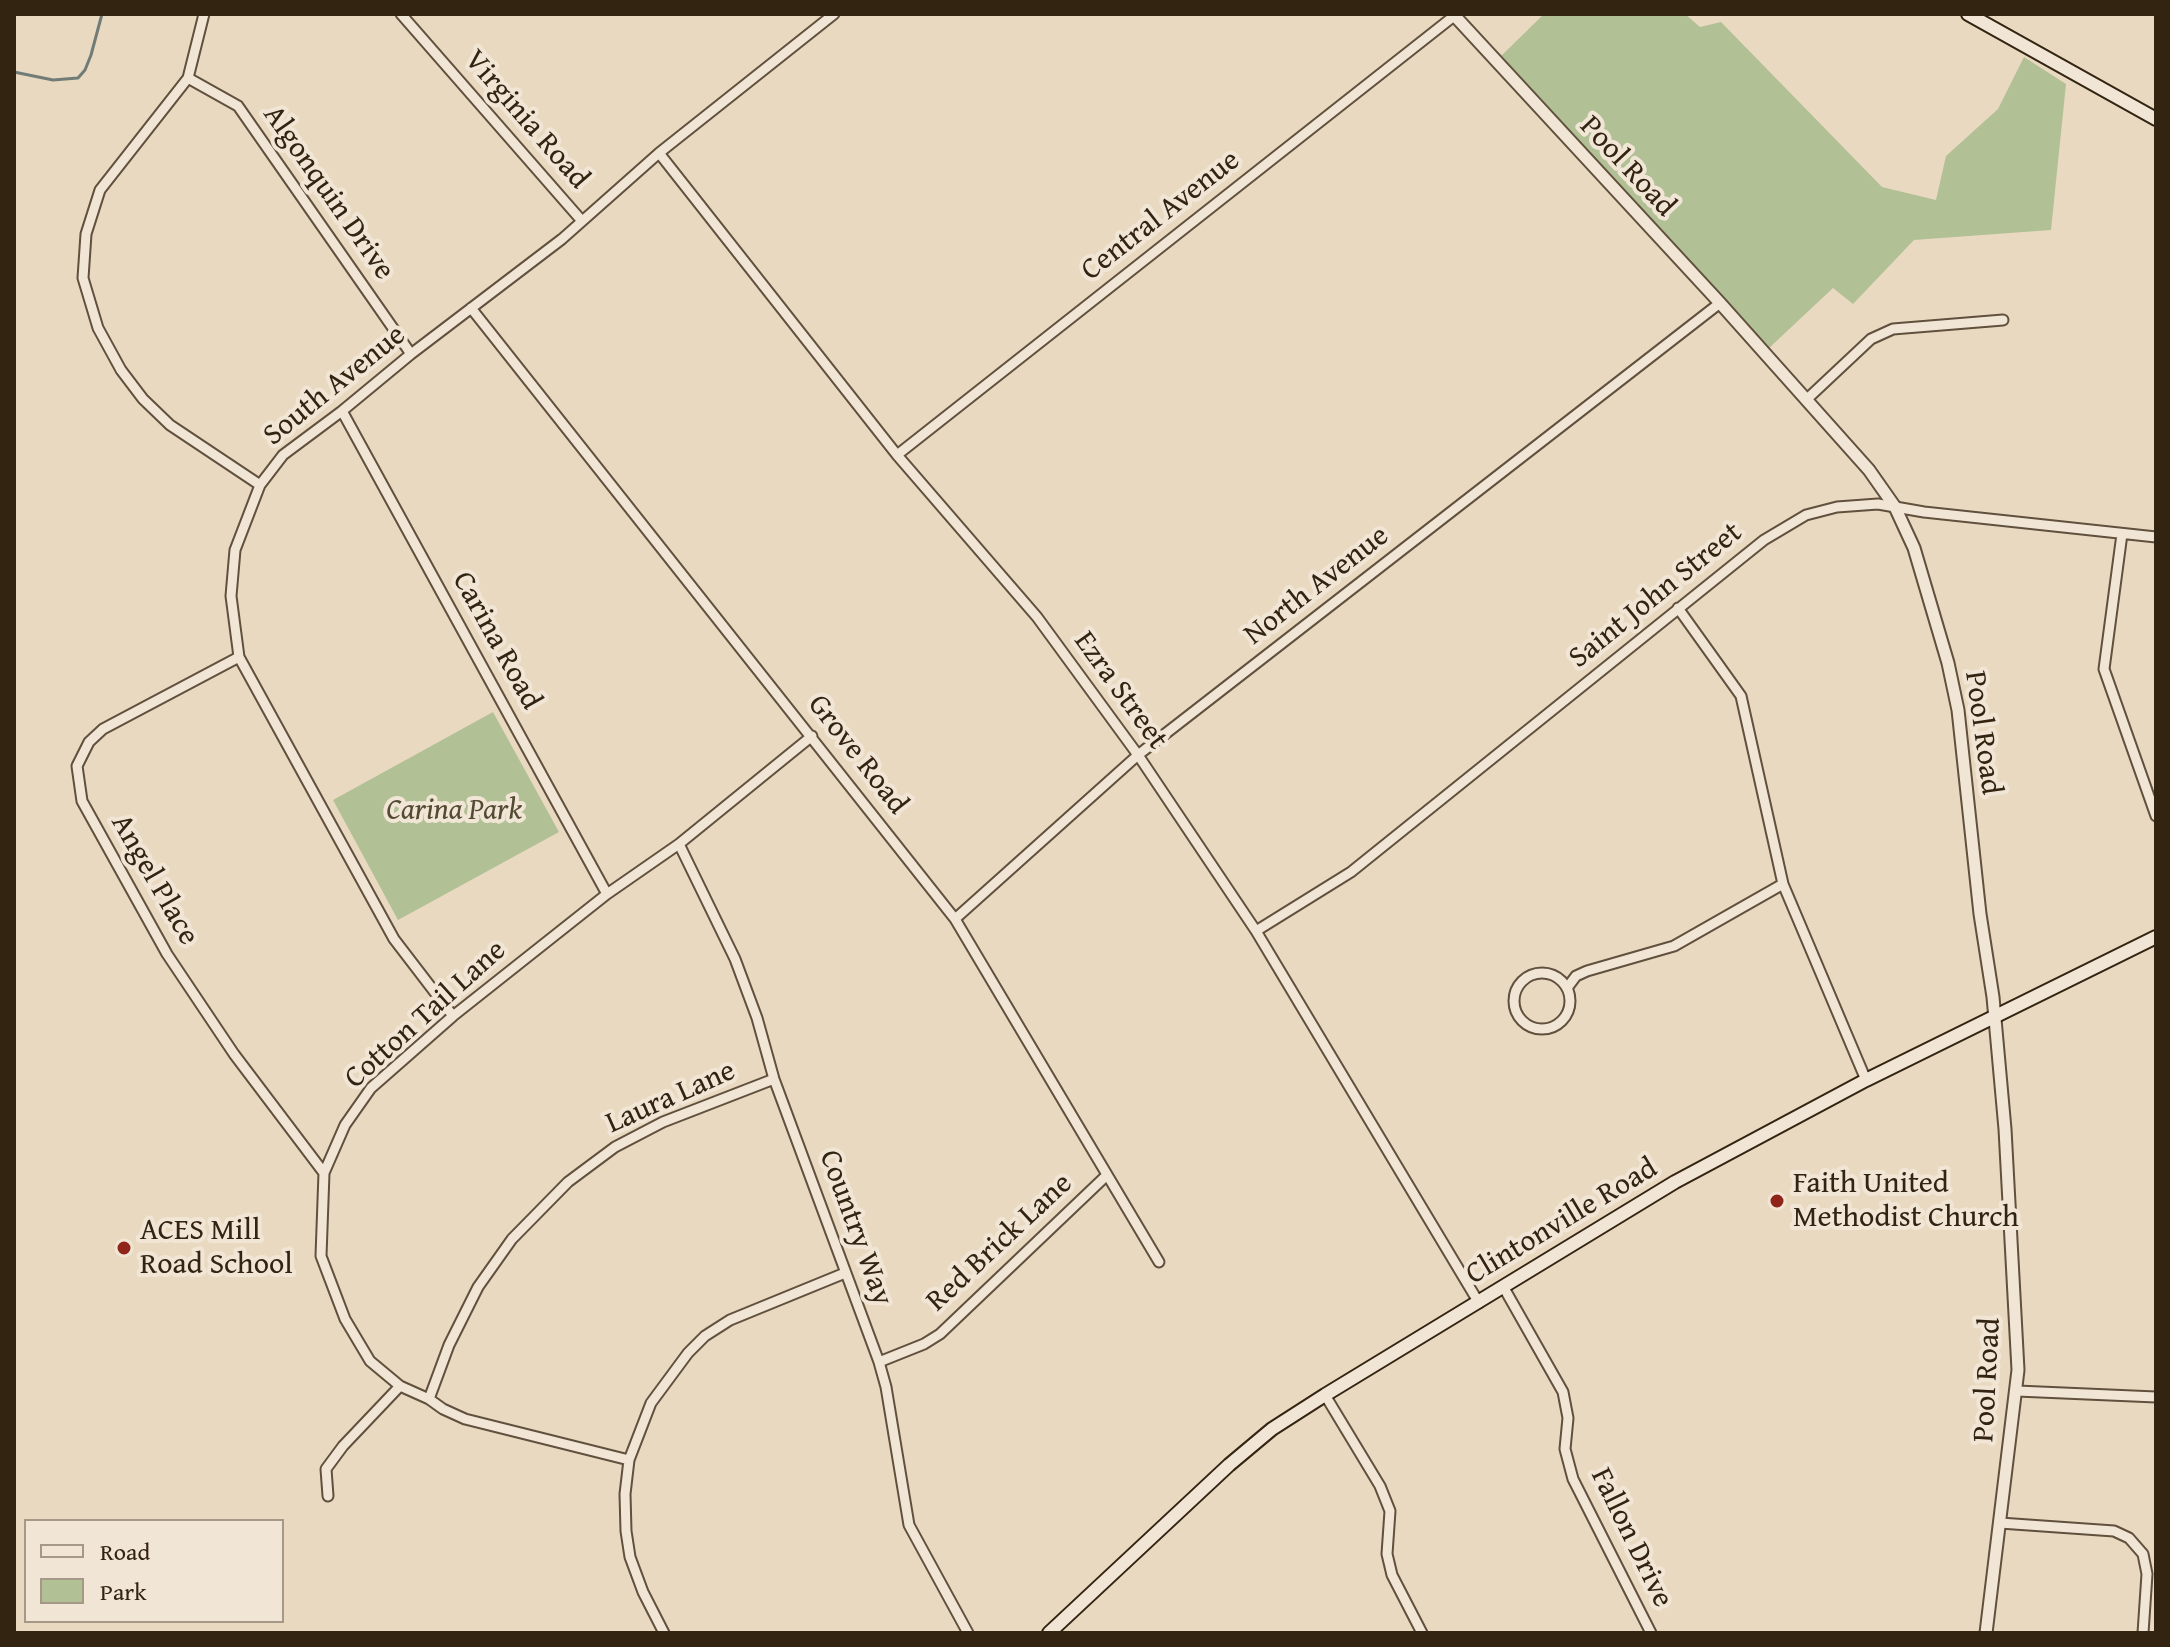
<!DOCTYPE html>
<style>
body{margin:0}
#map{position:relative;width:2170px;height:1647px;overflow:hidden;background:#e9d9c0;font-family:"Gentium Book Plus",serif}
canvas{display:block}
.frame{position:absolute;inset:0;border:16px solid #332311;pointer-events:none}
.legend{position:absolute;left:24px;top:1519px;width:260px;height:104px;box-sizing:border-box;background:#f1e6d6;border:2px solid #a59887;margin:0;padding:10px 14px;list-style:none;font-size:24px;color:#332311}
.legend li{display:flex;align-items:center;gap:16px;height:40px}
.legend b{width:40px;border:2px solid #a59887}
</style>
<div id="map">
<canvas width="2170" height="1647"></canvas>
<div class="frame"></div>
<ul class="legend">
<li><b style="height:10px;background:#f1e6d6"></b>Road</li>
<li><b style="height:22px;background:#b2c096"></b>Park</li>
</ul>
</div>
<script>
const ctx = document.querySelector('canvas').getContext('2d');
ctx.lineJoin = 'round';
function fillPath(path, color) { ctx.fillStyle = color; ctx.fill(path, 'evenodd'); }
const poly = rows => new Path2D(rows.map(r => 'M' + r).join(''));
function strokePath(path, color, width, dash) { ctx.strokeStyle = color; ctx.lineWidth = width; ctx.lineCap = dash ? 'butt' : 'round'; ctx.setLineDash(dash || []); ctx.stroke(path); }
function label(font, color, halo, rows, align = 'center') {
  ctx.font = font + ' "Gentium Book Plus",serif'; ctx.lineWidth = 8; ctx.setLineDash([]); ctx.textBaseline = 'middle'; ctx.strokeStyle = halo; ctx.fillStyle = color; for (const [text, x, y, turn = 0] of rows) {
    ctx.save(); ctx.translate(x, y); ctx.rotate((+turn || 0) * Math.PI / 180); ctx.textAlign = isNaN(turn) ? turn : align; if (halo) ctx.strokeText(text, 0, 0); ctx.fillText(text, 0, 0); ctx.restore();
  }
}
fillPath(poly([
 [1544,14,1685,14,1700,27,1721,22,1882,187,1936,200,1946,156,1998,109,2024,57,2066,84,2051,230,1914,240,1853,304,1833,288,1768,349,1501,56],
 [493,712,559,832,398,920,333,800]
]), '#b2c096');
strokePath(poly([
 [14,72,53,80,78,78,85,70,91,55,102,14]
]), '#717c77', 3);
const minor = poly([
 [204,14,188,78,100,190,86,234,83,278,98,328,121,370,143,399,170,425,260,485],
 [401,14,582,221],
 [188,78,238,106,411,354],
 [659,153,897,455,1037,617,1138,755,1256,931,1479,1303],
 [471,308,955,919,1159,1262],
 [1806,400,1871,339,1893,329,2003,320],
 [342,411,607,894],
 [897,455,1454,16],
 [2122,534,2104,669,2156,816],
 [1678,608,1741,696,1783,884,1866,1080],
 [239,657,103,729,89,742,77,766,82,801,167,954,234,1054,324,1173],
 [679,844,735,959,757,1018,774,1079,879,1362,886,1387,909,1525,968,1633],
 [955,919,1138,755,1720,303],
 [1256,931,1351,872,1764,540,1806,515,1837,507,1878,504,1924,512,2156,537],
 '1514 1001a28 28 0 1 1 56 0a28 28 0 1 1-56 0Z',
 [1567,988,1576,976,1587,971,1674,946,1783,884],
 [453,1016,394,939,239,657,231,596,235,550,260,485,283,455,342,411,411,354,562,239,659,153,834,14],
 [1504,1288,1563,1392,1568,1418,1565,1449,1573,1479,1651,1633],
 [879,1362,924,1344,940,1334,1107,1175],
 [2017,1391,2156,1397],
 [1325,1395,1380,1486,1390,1511,1387,1554,1392,1575,1422,1633],
 [429,1399,449,1345,478,1287,512,1239,568,1182,615,1147,663,1122,774,1079],
 [629,1460,465,1419,443,1409,429,1399,400,1386,370,1361,345,1319,321,1256,324,1173,345,1125,371,1088,453,1016,607,894,679,844,812,736],
 [328,1496,326,1469,343,1446,400,1386],
 [2000,1523,2114,1531,2129,1538,2143,1554,2147,1574,2143,1633],
 [664,1633,643,1592,630,1557,626,1531,625,1494,629,1460,651,1403,688,1353,705,1336,730,1320,845,1273]
]);
const tertiary = poly([
 [1453,14,1720,303,1869,470,1895,507,1914,548,1948,663,1958,710,1980,914,1993,997,2005,1129,2018,1370,1986,1633]
]);
const secondary = poly([
 [1968,14,2156,119],
 [1049,1633,1229,1465,1272,1429,1325,1395,1675,1182,1866,1080,2156,937]
]);
strokePath(minor, '#60503d', 13);
strokePath(tertiary, '#60503d', 15);
strokePath(secondary, '#332311', 16);
strokePath(minor, '#f1e6d6', 9);
strokePath(tertiary, '#f1e6d6', 11);
strokePath(secondary, '#f1e6d6', 12);
for (const [x, y, r, color] of [
 [1777,1201,8,"#8f2418"],
 [124,1248,8,"#8f2418"]
]) { const dot = new Path2D(); dot.arc(x, y, r, 0, 2 * Math.PI); ctx.fillStyle = color; ctx.fill(dot); strokePath(dot, '#f1e6d6', 3); }
label('30px', '#332311', '#f1e6d6', [
 ["Virginia Road",526,120,49],
 ["Pool Road",1627,167,47],
 ["Algonquin Drive",328,193,55],
 ["Central Avenue",1161,216,-38],
 ["South Avenue",335,386,-39],
 ["North Avenue",1317,586,-38],
 ["Saint John Street",1656,596,-39],
 ["Carina Road",496,641,61],
 ["Ezra Street",1120,691,54],
 ["Pool Road",1982,733,82],
 ["Grove Road",857,755,52],
 ["Angel Place",154,880,60],
 ["Cotton Tail Lane",426,1015,-42],
 ["Laura Lane",671,1098,-24],
 ["Clintonville Road",1562,1222,-31],
 ["Country Way",855,1228,70],
 ["Red Brick Lane",1000,1243,-43],
 ["Pool Road",1988,1380,-87],
 ["Fallon Drive",1631,1538,64]
]);
label('italic 30px', '#534a32', '#f1e6d6', [
 ["Carina Park",454,811]
]);
label('30px', '#332311', '#f1e6d6', [
 ["Faith United",1793,1184],
 ["Methodist Church",1793,1218],
 ["ACES Mill",140,1231],
 ["Road School",140,1265]
], 'left');
</script>
